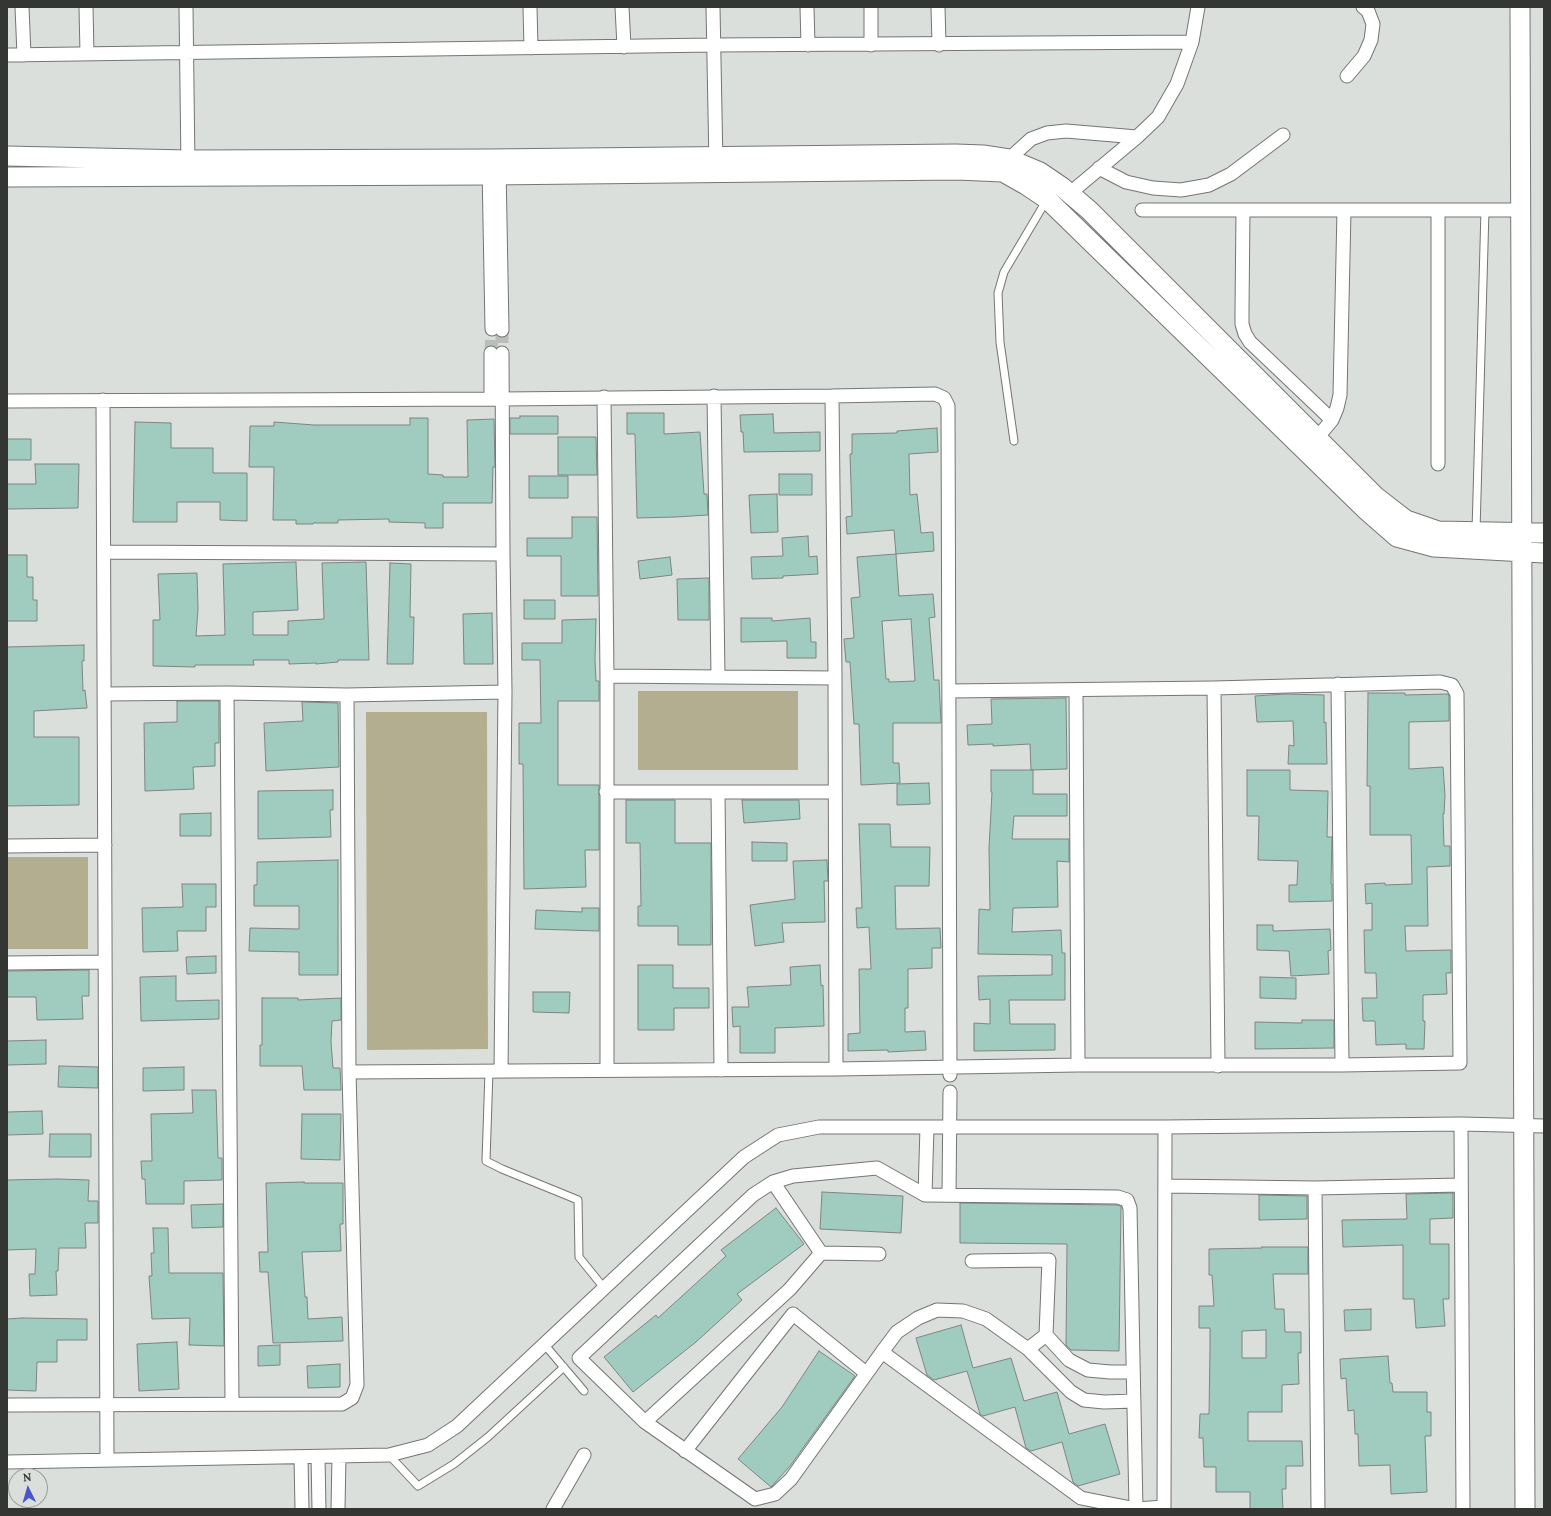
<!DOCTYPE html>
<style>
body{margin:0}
#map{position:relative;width:1551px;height:1516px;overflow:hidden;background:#dbdfdc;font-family:Lora,serif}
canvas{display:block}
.frame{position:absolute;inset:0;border:8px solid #343634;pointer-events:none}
.north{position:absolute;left:8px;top:1468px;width:40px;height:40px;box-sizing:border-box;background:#dbdfdc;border:1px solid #989b99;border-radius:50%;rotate:355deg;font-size:11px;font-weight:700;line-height:16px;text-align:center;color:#343634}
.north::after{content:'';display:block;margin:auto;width:14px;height:18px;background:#4955ca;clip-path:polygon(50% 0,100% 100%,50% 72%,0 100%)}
</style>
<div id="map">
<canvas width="1551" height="1516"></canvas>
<div class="frame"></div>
<div class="north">N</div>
</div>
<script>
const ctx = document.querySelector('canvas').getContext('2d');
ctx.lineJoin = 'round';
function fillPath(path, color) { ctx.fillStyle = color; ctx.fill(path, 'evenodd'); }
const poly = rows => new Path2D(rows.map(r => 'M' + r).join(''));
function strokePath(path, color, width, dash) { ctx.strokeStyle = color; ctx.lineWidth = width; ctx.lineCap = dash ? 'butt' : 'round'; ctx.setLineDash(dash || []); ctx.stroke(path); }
fillPath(poly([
 [638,691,798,691,798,770,638,770],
 [366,712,487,712,488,1049,367,1050],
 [7,857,88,857,88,949,7,949]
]), '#b4ae90');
const building = poly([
 [627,413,664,413,664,434,700,432,704,494,707,494,708,515,675,517,637,518,635,434,627,434,627,413],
 [773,414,774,433,820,432,820,451,744,452,743,432,741,432,740,415,773,414],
 [520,416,558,416,558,434,510,434,510,418,520,418,520,416],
 [410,418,428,418,428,474,443,475,443,477,468,477,467,420,494,419,495,467,493,467,492,503,443,503,443,528,425,528,425,523,389,522,389,519,338,520,338,523,313,523,313,524,296,524,296,520,273,520,274,467,249,467,250,426,274,426,274,422,314,425,410,425,410,418],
 [135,422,171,423,171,448,213,448,213,473,247,473,247,521,220,520,220,502,177,502,177,522,133,522,135,422],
 [937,428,938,452,909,454,910,495,917,494,921,533,933,532,934,551,896,554,894,530,847,534,846,517,852,516,850,454,852,454,852,434,897,433,897,431,937,428],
 [558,437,596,437,597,475,558,475,558,437],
 [7,439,31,439,31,460,7,460,7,439],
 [35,464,79,464,78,508,7,509,7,484,36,484,35,464],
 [779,474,812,474,812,495,779,495,779,474],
 [529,476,568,476,568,498,529,498,529,476],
 [777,494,778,532,751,533,749,495,777,494],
 [572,517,597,517,598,596,561,596,561,556,527,556,527,538,572,538,572,517],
 [808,536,809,557,817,556,818,574,783,576,783,578,752,579,751,557,783,556,782,538,808,536],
 [896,554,899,596,933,594,935,617,929,618,934,680,939,680,941,723,893,723,893,763,899,763,900,783,861,785,859,724,854,724,850,662,846,662,844,639,854,638,851,598,860,597,857,557,896,554],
 [911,619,915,681,889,682,889,679,886,679,882,621,911,619],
 [7,555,27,555,27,577,33,577,33,600,37,600,37,621,7,621,7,555],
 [670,557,672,575,640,579,638,561,670,557],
 [296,562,298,610,253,612,253,635,288,635,288,621,324,619,322,563,366,562,369,660,338,660,338,662,316,664,316,663,289,664,289,660,253,660,254,665,195,665,195,667,153,666,153,620,160,620,158,574,197,573,198,609,196,636,225,635,223,564,296,562],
 [390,563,411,564,410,617,414,617,413,664,387,664,390,563],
 [709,578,709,620,678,620,677,579,709,578],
 [524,600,555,600,555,619,524,619,524,600],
 [492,613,493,664,464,664,463,614,492,613],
 [741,618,772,618,772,621,810,618,811,642,816,642,816,658,787,658,787,641,741,642,741,618],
 [596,619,595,660,596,681,599,681,599,701,558,701,558,785,599,785,599,850,585,850,586,887,524,889,523,764,519,764,519,723,541,723,540,660,522,660,522,643,562,643,562,620,596,619],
 [84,645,84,661,82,661,83,691,85,690,87,708,34,711,34,737,79,737,79,805,7,806,7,647,84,645],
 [1368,693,1405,693,1405,695,1448,694,1449,696,1449,721,1409,722,1409,769,1443,767,1445,795,1444,814,1443,814,1444,846,1450,846,1450,866,1427,867,1428,926,1405,926,1406,951,1451,950,1451,973,1446,973,1447,994,1423,995,1423,1021,1425,1021,1424,1049,1406,1049,1406,1044,1376,1045,1375,1021,1363,1021,1362,998,1377,998,1376,973,1365,973,1364,930,1372,930,1372,903,1366,904,1365,884,1385,883,1385,885,1412,884,1411,835,1370,835,1370,786,1367,786,1368,693],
 [1285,694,1324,695,1324,723,1326,722,1327,764,1288,764,1289,745,1294,746,1293,721,1257,722,1255,696,1285,694],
 [1066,698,1067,769,1031,770,1030,744,993,746,993,744,968,745,967,725,992,724,991,699,1066,698],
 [177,701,219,701,219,743,215,743,215,766,193,767,194,789,145,791,144,723,177,722,177,701],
 [302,702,338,703,339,767,266,771,264,723,303,721,302,702],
 [991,770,1033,770,1033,794,1067,794,1067,816,1014,816,1012,839,1069,839,1069,862,1057,861,1058,907,1013,908,1012,932,1061,930,1062,953,1065,953,1065,1000,1009,1000,1010,1024,1055,1024,1055,1050,974,1051,974,1023,990,1024,990,999,979,1000,978,976,1052,975,1052,955,978,954,979,909,990,910,989,848,992,792,991,792,991,770],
 [1247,770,1290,770,1290,790,1328,791,1327,837,1332,837,1331,884,1332,884,1332,901,1289,902,1289,885,1297,885,1298,861,1258,860,1259,816,1247,816,1247,770],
 [929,783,930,804,897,805,897,784,929,783],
 [333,790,333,810,330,810,331,837,258,839,258,791,333,790],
 [626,800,675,800,675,843,711,843,711,945,678,945,678,926,638,926,638,906,641,906,640,843,626,843,626,800],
 [742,800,799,800,800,819,744,823,742,800],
 [211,813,211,836,180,836,180,814,211,813],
 [859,824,890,824,891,847,930,847,929,886,895,886,896,929,940,928,941,948,932,948,932,968,908,969,908,1008,905,1008,905,1032,925,1031,926,1050,888,1052,888,1050,848,1051,848,1034,860,1033,859,969,871,969,869,927,857,928,856,908,862,908,859,824],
 [752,842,787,843,787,861,752,861,752,842],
 [338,860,338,975,299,975,299,952,249,951,250,928,299,929,299,906,254,906,254,885,257,885,257,862,338,860],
 [827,860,828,881,824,881,825,922,782,923,784,942,755,946,750,905,795,899,793,861,827,860],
 [182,884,216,884,216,907,206,907,206,931,177,931,178,951,143,952,142,908,183,907,182,884],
 [582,908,599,908,599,931,535,929,536,910,582,912,582,908],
 [1257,925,1273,925,1273,931,1330,929,1331,950,1328,951,1329,974,1291,976,1289,951,1257,950,1257,925],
 [216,956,216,973,187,974,186,957,216,956],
 [638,965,673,965,673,988,709,988,709,1008,674,1008,674,1030,638,1030,638,965],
 [820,965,821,986,823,985,824,1026,775,1028,775,1053,740,1053,740,1026,733,1027,732,1007,749,1007,747,987,791,985,790,967,820,965],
 [89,970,89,996,82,996,83,1019,37,1020,36,997,7,997,7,971,89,970],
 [176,976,176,1001,219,1000,219,1019,141,1021,140,977,176,976],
 [1260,977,1296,978,1296,999,1260,998,1260,977],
 [533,992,570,992,569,1013,533,1012,533,992],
 [262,998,298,998,298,1000,341,998,341,1020,332,1021,331,1042,333,1068,340,1068,341,1090,304,1090,302,1066,260,1066,260,1045,262,1045,262,998],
 [1302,1020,1334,1020,1334,1048,1255,1049,1255,1022,1302,1023,1302,1020],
 [46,1040,46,1064,7,1065,7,1041,46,1040],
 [59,1066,98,1067,98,1088,58,1087,59,1066],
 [184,1067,184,1090,143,1091,143,1068,184,1067],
 [192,1090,216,1090,218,1158,222,1158,222,1180,184,1181,184,1204,146,1204,145,1179,142,1179,141,1161,152,1161,151,1114,193,1113,192,1090],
 [42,1111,43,1134,7,1135,7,1112,42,1111],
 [302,1114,341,1114,340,1160,301,1159,302,1114],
 [50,1134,91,1134,91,1157,49,1157,50,1134],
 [58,1179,89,1180,88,1201,98,1201,98,1223,85,1223,86,1248,59,1248,58,1271,56,1271,57,1295,30,1296,29,1274,35,1274,36,1249,7,1250,7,1180,58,1179],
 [304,1182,304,1183,343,1183,343,1224,340,1224,341,1251,302,1252,305,1297,307,1297,308,1319,342,1317,343,1341,273,1343,268,1272,260,1272,259,1252,268,1252,266,1183,304,1182],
 [822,1192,903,1196,901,1233,820,1229,822,1192],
 [1453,1193,1453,1218,1430,1219,1430,1244,1449,1244,1449,1299,1443,1299,1445,1326,1416,1328,1414,1299,1403,1299,1403,1245,1343,1247,1342,1220,1407,1219,1406,1194,1453,1193],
 [1259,1195,1307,1196,1307,1219,1259,1220,1259,1195],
 [960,1203,1117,1205,1121,1206,1119,1351,1071,1350,1066,1345,1067,1244,960,1243,960,1203],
 [223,1204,223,1227,192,1228,191,1205,223,1204],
 [776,1208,804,1244,737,1294,742,1300,696,1342,633,1392,604,1357,656,1315,658,1318,726,1256,721,1250,776,1208],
 [153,1228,168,1228,169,1273,223,1273,224,1346,189,1345,190,1318,152,1319,149,1276,152,1276,151,1253,154,1253,153,1228],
 [1262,1247,1308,1247,1308,1274,1273,1274,1275,1309,1284,1309,1285,1332,1301,1332,1301,1353,1298,1353,1299,1384,1282,1385,1282,1412,1248,1412,1248,1441,1302,1441,1303,1466,1286,1466,1286,1489,1282,1489,1283,1509,1250,1509,1250,1492,1216,1492,1216,1467,1204,1467,1203,1438,1199,1438,1200,1414,1209,1414,1210,1347,1210,1328,1199,1328,1199,1306,1214,1306,1212,1275,1209,1275,1209,1249,1262,1248,1262,1247],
 [1266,1330,1266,1358,1242,1358,1242,1331,1266,1330],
 [1371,1309,1371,1330,1345,1331,1344,1310,1371,1309],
 [22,1318,87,1319,87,1340,57,1340,57,1362,37,1362,36,1391,7,1390,7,1319,22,1318],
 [961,1325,973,1368,1011,1358,1024,1401,1057,1392,1069,1434,1105,1424,1120,1474,1078,1486,1073,1482,1062,1442,1031,1451,1026,1448,1015,1407,983,1416,980,1414,967,1371,934,1380,927,1375,916,1338,961,1325],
 [177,1342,179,1389,139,1391,137,1344,177,1342],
 [280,1345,280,1365,258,1366,258,1346,280,1345],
 [819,1351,855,1376,790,1466,771,1487,738,1459,782,1407,819,1351],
 [1388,1356,1390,1383,1392,1383,1393,1392,1427,1392,1427,1412,1431,1412,1431,1436,1425,1436,1427,1492,1391,1494,1390,1465,1359,1466,1358,1434,1355,1434,1354,1410,1348,1411,1346,1378,1341,1379,1340,1359,1388,1356],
 [340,1364,340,1387,308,1388,307,1366,340,1364]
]);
fillPath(building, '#9fccbe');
strokePath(building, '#7f8483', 1);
strokePath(poly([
 [502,330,502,353],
 [491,353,492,329]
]), '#babdba', 13, [13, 6]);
const lane = poly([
 [1014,441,1000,342,998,293,1004,272,1046,201],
 [1476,531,1485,210],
 [489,1071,486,1161,502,1169,578,1200,579,1257,604,1288],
 [544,1344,584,1391],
 [389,1455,418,1486,454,1464,488,1437,564,1367]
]);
const street = poly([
 [22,7,24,55],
 [86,7,87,54],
 [186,7,188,167],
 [530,7,531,48],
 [622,7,624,47],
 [713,7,716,165],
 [807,7,808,45],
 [871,7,871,45],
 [938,7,939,45],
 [7,55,714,45,1192,42],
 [1347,76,1364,56,1371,40,1373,24,1368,11,1363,7],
 [1006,166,1009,159,1031,139,1047,133,1066,131,1137,137],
 [489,167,492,329],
 [499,167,502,330],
 [1099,168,1126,182,1153,188,1181,190,1209,185,1231,174,1283,135],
 [1069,194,1137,137,1158,117,1177,84,1192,42,1198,7],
 [1142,210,1521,210],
 [1243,210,1242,311,1242,324,1245,334,1250,342,1332,420],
 [1438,210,1438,464],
 [714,396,718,676],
 [832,396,835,678,836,1069],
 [604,397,607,676,607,1070],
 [491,399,491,353],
 [103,400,107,1460],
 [7,401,501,399,832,396,935,394,944,398,948,406,950,1075],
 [1317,438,1332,420,1337,408,1340,395,1344,210],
 [104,552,503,554],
 [607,676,835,678],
 [1338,684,1342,1065],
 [1214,688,1218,1066],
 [1076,690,1078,1065],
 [227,693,232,1404],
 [104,694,227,693,347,695,505,692],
 [606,792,835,792],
 [718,792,721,1070],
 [7,846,105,845],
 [7,963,105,962],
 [501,1071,505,692,503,554,502,353],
 [349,1072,836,1069,1078,1065,1342,1065,1460,1063,1457,694,1452,685,1440,682,1214,688,949,691],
 [1461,1124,1463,1509],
 [773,1182,821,1253],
 [1166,1186,1315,1188,1461,1185],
 [1315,1188,1318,1509],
 [925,1195,927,1127],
 [949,1195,950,1092],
 [972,1261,1049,1260,1046,1335],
 [1028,1349,1046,1335,1069,1360,1088,1370,1110,1372,1133,1372],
 [882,1352,791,1479,775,1494,755,1499,645,1422,579,1358,753,1195,773,1182,793,1176,877,1168,925,1195,1118,1197,1127,1200,1130,1208,1136,1509],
 [1134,1401,1104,1402,1084,1400,1071,1392,1028,1349,986,1319,963,1311,937,1310,918,1318,897,1332,882,1352,1081,1498,1136,1509,1164,1507],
 [7,1405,342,1404,352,1398,357,1385,349,1072,347,695],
 [645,1422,790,1289,821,1253,879,1254],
 [685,1451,793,1314,866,1373],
 [301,1457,302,1509],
 [318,1457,319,1509],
 [7,1462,389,1455,428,1445,457,1426,744,1157,778,1135,819,1127,1165,1127,1461,1124,1544,1126],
 [338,1509,339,1456],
 [553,1509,584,1455],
 [1164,1509,1165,1127]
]);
const secondary = poly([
 [1520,7,1525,1509],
 [7,156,188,160,489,159,956,154,983,155,1009,159,1040,172,1062,187,1089,210,1375,496,1406,520,1438,531,1544,533],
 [7,177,489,175,957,170,1003,172,1026,185,1047,199,1365,509,1397,537,1434,547,1544,553]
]);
strokePath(lane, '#737673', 9);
strokePath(street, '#737673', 15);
strokePath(secondary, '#737673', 21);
strokePath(lane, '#fff', 7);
strokePath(street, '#fff', 13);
strokePath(secondary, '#fff', 19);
</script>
